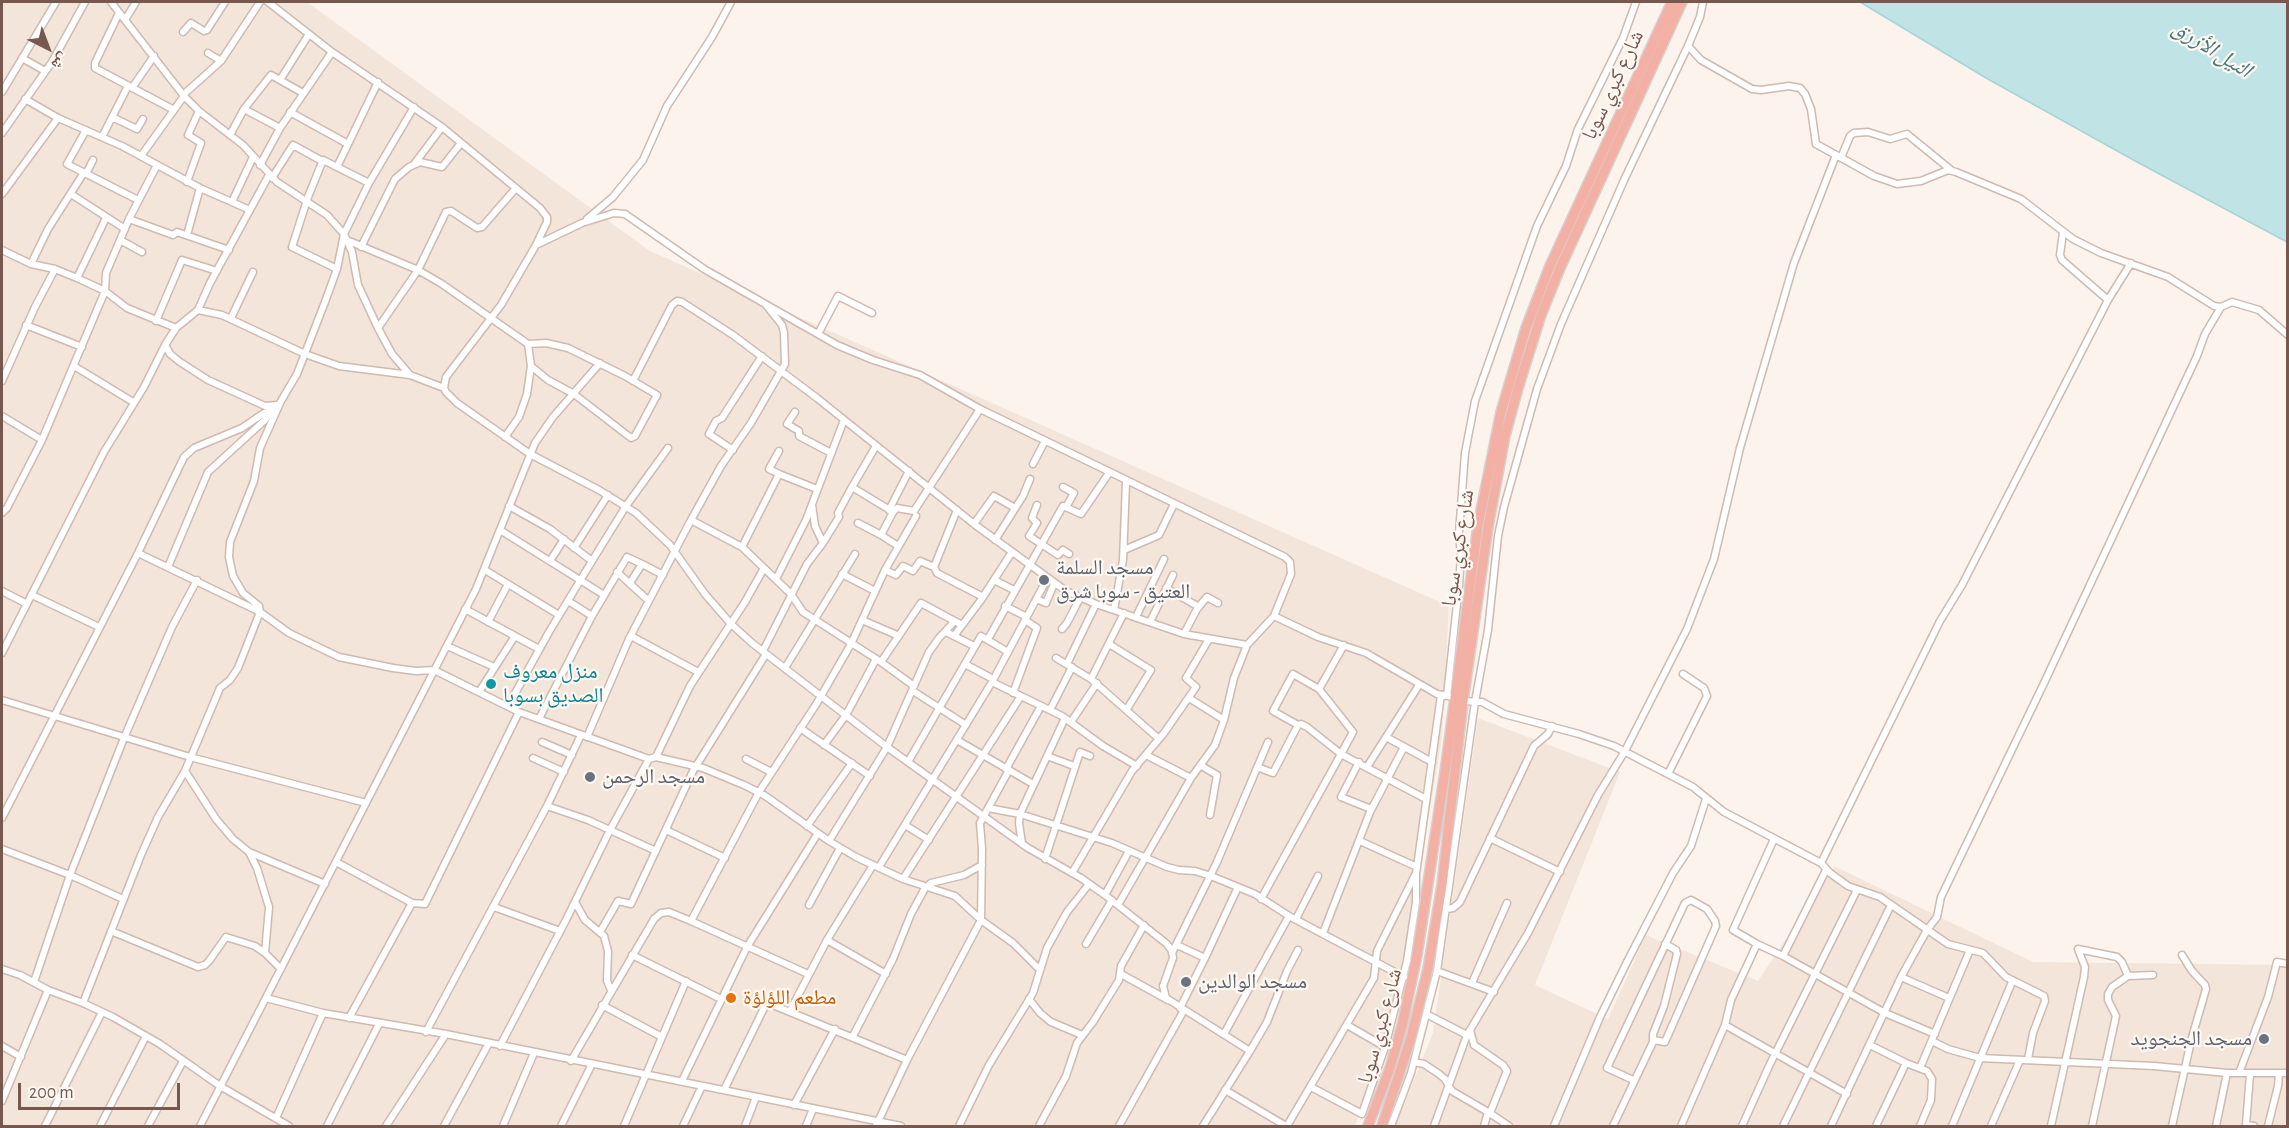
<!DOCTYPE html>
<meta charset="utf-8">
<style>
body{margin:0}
#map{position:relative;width:2289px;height:1128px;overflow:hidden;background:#fcf4ec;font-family:"Alegreya Sans","Noto Naskh Arabic",sans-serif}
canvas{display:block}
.frame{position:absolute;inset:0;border:3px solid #77584f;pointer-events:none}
.north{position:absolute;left:18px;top:18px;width:60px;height:60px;-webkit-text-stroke:4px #fef8f2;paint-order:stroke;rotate:138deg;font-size:16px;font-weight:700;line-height:24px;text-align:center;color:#77584f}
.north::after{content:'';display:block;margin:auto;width:21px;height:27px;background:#77584f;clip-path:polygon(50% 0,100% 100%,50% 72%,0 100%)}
.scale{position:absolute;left:18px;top:1083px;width:162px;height:27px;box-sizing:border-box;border:3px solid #77584f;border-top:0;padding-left:8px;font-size:18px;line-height:21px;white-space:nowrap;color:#77584f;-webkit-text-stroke:4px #fef8f2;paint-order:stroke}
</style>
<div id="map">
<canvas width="2289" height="1128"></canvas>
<div class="frame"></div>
<div class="north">ش</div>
<div class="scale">200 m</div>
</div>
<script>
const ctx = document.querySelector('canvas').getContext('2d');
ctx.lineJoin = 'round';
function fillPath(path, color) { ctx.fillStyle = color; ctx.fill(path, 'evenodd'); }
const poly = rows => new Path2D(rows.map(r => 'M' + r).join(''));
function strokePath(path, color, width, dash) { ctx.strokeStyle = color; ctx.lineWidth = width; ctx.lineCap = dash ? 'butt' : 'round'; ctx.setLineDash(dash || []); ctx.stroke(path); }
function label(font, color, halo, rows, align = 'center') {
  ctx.font = font + ' "Alegreya Sans","Noto Naskh Arabic",sans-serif'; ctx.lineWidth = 4.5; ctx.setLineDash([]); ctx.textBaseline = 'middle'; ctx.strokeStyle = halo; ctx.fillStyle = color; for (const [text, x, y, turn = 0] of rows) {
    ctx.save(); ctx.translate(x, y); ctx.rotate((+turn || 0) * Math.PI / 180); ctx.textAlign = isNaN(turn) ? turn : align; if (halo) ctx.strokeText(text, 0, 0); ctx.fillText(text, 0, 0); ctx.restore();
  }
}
fillPath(poly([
 [2,2,307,2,650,251,1449,606,1442,737,1408,943,1396,999,1379,1057,1355,1126,2,1126],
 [1478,718,1620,772,1535,985,1608,1019,1646,935,1758,981,1834,866,2033,962,2287,965,2287,1126,1395,1126,1433,1033]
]), '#f3e5da');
const water = poly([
 [1860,2,2287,2,2287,242,2137,162,1986,78,1860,2]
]);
fillPath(water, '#c0e4e6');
strokePath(water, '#a7d5d7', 1.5);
const minor = poly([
 [111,2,184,96,199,111,243,145,277,182,327,215,344,234,352,252,358,285,378,328,392,354,410,375],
 [268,2,332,52,442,127,540,208,547,217,547,222,536,245,501,305,446,377,444,388,446,392,457,403,530,454,599,490,636,513,670,545,705,594,731,624,752,643,887,747,1028,848,1081,878,1105,895,1167,944,1172,951,1173,958,1163,986,1166,998,1250,1051,1203,1126],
 [1703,2,1700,17,1688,46,1701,60,1752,89,1761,90,1789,86,1800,88,1805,94,1811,109,1816,144,1836,155],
 [119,13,95,63,95,68,174,110],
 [125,20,136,2],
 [183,32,191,23,204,31,207,30,225,2],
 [208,53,221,61],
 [22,58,45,71],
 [280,80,309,34],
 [132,88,154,56],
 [2,92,56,2],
 [183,95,221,61,260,2],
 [25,99,58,118,122,146,200,188,250,210],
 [244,109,280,128],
 [290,112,348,144],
 [112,117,137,129,143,119],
 [86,130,67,164,138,200],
 [2,133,52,62,85,2],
 [230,135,244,109,271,75,303,93],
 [102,137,128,86],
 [141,156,184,96],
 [1841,158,1850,136,1854,133,1868,132,1890,139,1907,134,1951,170],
 [415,163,442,127],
 [260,165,280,128,332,52],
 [337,167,378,82],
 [86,174,93,160],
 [272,178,293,145,322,161],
 [187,182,201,143,188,135,199,111],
 [2,194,58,118],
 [71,194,125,229],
 [232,202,253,157],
 [129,219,173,235,177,232,229,250],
 [587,219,613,197,643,160,667,106,712,37,731,2],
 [2063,232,2060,255,2062,260,2108,300],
 [187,235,200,188],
 [120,240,142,252],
 [349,241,418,270,442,284,528,344,531,366,527,394,519,417,505,437],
 [536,245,582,223,614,213,625,214,704,269,837,345,873,360,920,375,980,409,1285,557,1290,562,1291,574,1274,616,1318,637,1366,653,1437,694,1454,697],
 [361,247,395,179,409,167,420,162,442,167,461,143],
 [2,250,31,264,55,269,77,278,105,291,127,308,176,328],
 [31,264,48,229,83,174],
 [337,269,292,247,308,197,323,160,369,183],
 [77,278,106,218],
 [198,310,210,283,269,175],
 [231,318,253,272],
 [156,321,182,260,217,271],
 [26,325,82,347],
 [378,328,418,270,446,212,451,211,477,228,482,227,516,188],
 [818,334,838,296,872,313],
 [528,344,546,343,568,348,625,376,657,395,635,436,631,438,574,394,548,380,531,366],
 [165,345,170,354,180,362,208,380,265,406,277,405],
 [74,366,133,402],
 [2,381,35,307,55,269],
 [633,381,672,305,677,301,682,302,733,335,817,398,974,524,1066,591,1096,604,1184,634,1247,645],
 [795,412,787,424,799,431,799,436,831,453],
 [2,416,42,440],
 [876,446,852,487,893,512],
 [733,450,709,434,716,421,722,418,762,356],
 [1033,464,1045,441],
 [779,474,817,489],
 [1063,487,1074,493,1066,507],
 [812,505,815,526,823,543,839,517,838,513,852,487],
 [1037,505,1032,518,1037,523,1029,536,1058,555,1063,550,1069,554],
 [509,506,550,529,592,561],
 [889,510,909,471],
 [957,510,934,567,937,573,983,597],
 [2,513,7,508,42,440,105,291,106,273,129,219,157,165],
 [691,520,742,547,791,594,803,612,881,662,914,686],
 [858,523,881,535],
 [974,524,994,496,1015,508],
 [500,530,604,595],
 [995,540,1023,496,1030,479],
 [898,546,881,535,893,512,897,508,914,511,980,409],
 [742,547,779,474,769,469,779,451],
 [574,548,608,495],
 [1124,550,1159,535,1174,504],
 [138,553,260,612,289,633,339,657,393,668,416,671,434,670,519,712,649,759,656,757,703,768,744,785,764,795,829,841,856,857,903,879,955,896,981,920,1013,943,1039,969],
 [550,561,564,539],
 [168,567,208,472,265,420,272,410],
 [485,570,559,615],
 [885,570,896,575,903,566,913,571,920,561,934,567],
 [617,572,649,601],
 [842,574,875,591],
 [776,579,806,520,844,420],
 [994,580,1014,590],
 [630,583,642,564,663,575],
 [1166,588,1199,607],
 [2,591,27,604],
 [32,595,99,627],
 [1036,599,1046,603,1054,584],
 [568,601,592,616],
 [1005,606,1027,617],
 [465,609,539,649],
 [1114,610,1123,560,1126,482],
 [1136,617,1164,559],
 [862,620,899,636],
 [488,622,508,584],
 [1150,622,1173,575],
 [1062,629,1067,623,1080,598],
 [946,632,974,646],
 [1184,634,1197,609,1207,597,1218,603],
 [631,636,698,672],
 [954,636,981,600,1012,552],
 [988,639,1063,506,1081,514,1109,473],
 [1109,644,1151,670,1127,709],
 [447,646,494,667],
 [763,651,807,564,823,543],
 [2,653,104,452,144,387,165,345,176,328,198,310,222,315,305,354,339,366,410,375,444,388],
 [1056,658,1091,679,1159,739],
 [881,662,921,603,962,625],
 [965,664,993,679],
 [1067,664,1096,604],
 [785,668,855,554],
 [1091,679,1124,613],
 [992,682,1062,716,1103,746,1137,766],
 [1319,689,1344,645],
 [913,691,966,725],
 [479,692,515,636],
 [1013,693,1037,628,1025,620],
 [1447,696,1459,585,1461,556,1459,533,1465,453,1475,401,1537,226,1566,166,1578,129,1623,38,1636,2],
 [1189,698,1224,720],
 [2,700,190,757,366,803],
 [1463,701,1482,702,1504,714,1579,734,1614,746,1693,787,1724,812,1821,863,1830,873,1848,886,1880,897,1948,944,1983,953,2006,977,2044,996,2045,1001,2033,1033,2028,1059],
 [508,706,549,632,592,561,626,506,668,448],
 [1050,710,1072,667],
 [539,719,592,616,627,557,642,564],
 [1071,722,1097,683],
 [800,728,870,776],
 [587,737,629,639,691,520,721,466,751,423,785,364,784,333,782,325,766,305],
 [1386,737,1432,762],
 [957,740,1033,784],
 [542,742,572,755],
 [824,745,846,715,876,659],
 [1146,755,1191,778],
 [1047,756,1074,766],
 [656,757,690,686,745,602,764,568],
 [533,758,564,772],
 [746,759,771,772],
 [908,762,981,636,1008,652],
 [1359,762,1341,797,1371,809],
 [1200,765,1217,775,1210,815],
 [1257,767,1273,773,1298,725],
 [1367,767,1419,685],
 [1006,769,1041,706],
 [185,771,216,819,233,839,249,852,257,868,269,907,265,953,281,969],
 [1668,774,1707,696,1704,688,1683,674],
 [547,806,588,820,656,851],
 [988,808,1020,814,1112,843,1167,867,1179,870,1195,871,1211,876,1255,894,1289,916,1404,977],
 [2,818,138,553,184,457,194,448,242,428,264,413,272,410,274,406],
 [905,825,929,840],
 [807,826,852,763],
 [666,830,725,858],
 [1490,838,1560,872],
 [829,841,887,747,929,652,939,638,954,622],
 [1360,841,1417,867],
 [1022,844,1019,823,1020,814,1065,718],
 [2,849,70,875,123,899],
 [249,852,325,884],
 [1045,859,1080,752,1090,756],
 [336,862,412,903,425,904,519,712],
 [1821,863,1940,621,1962,585,2108,300,2131,263],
 [879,867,992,682,1047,579],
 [1072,873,1132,771,1164,733,1196,687,1186,678,1209,639],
 [903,879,1021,696],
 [1105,895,1129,851],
 [1261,899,1341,754,1307,727,1301,724,1298,725,1273,711,1293,674,1319,689,1353,732,1341,754,1426,799],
 [575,902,585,920,604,936,608,951,607,981,611,990],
 [809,905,840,848],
 [1118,905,1191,778,1215,745,1224,720,1234,678,1247,645,1274,616],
 [494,907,560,931],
 [1447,909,1453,908,1460,902,1534,746,1548,734,1552,726],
 [1296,919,1318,876],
 [691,921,808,974],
 [111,931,198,967,205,965,209,961,226,937,255,946,265,953],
 [600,932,618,901,631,904,693,771,766,654],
 [1323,933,1370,812,1404,747],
 [827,940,886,974],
 [1086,944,1112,900],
 [1757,944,1783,956,1885,1013,1935,1034],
 [1177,945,1205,958,1238,887],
 [1172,953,1217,862,1268,742],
 [632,955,721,999],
 [1783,956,1826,870],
 [2,969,20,975,48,990,83,1003,113,1017,160,1044,220,1086,289,1126],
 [1437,971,1494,992],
 [1121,974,1168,1000],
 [1901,977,1949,998],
 [34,982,70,875,124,738,172,627,197,580],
 [1472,983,1507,903],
 [266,998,323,1013,446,1034,901,1126],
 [1029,999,1040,1013,1051,1022,1082,1035],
 [83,1003,141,855,158,817,185,771,220,688,230,680,238,668,260,612,259,606,243,593,233,576,229,557,230,542,254,481,260,448,281,401,297,374,325,302,337,269,344,234,369,183,414,107],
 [602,1005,662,1037],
 [1180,1008,1205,958],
 [790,1011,827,940,873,865],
 [1430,1016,1467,1035],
 [349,1018,412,903],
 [1347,1025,1385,1047],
 [1725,1025,1847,1094],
 [1470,1030,1474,1045,1503,1065,1507,1071,1490,1113],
 [426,1032,547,806,581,735],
 [1224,1034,1289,916],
 [853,1036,893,959,911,914,925,888,931,883,964,875,982,865],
 [1932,1041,1948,1049,1980,1058,2154,1066,2227,1073,2288,1073],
 [1870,1045,1906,1063],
 [2,1046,21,1057],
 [500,1046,566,920,610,830,649,759],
 [1250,1051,1267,1022,1287,971,1298,950],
 [571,1061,654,919,661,913,669,912,691,921,759,792,817,703,851,644,885,570,916,516],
 [1414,1062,1424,1064,1439,1074,1445,1079,1452,1091,1488,1112,1509,1126],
 [1920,1068,1970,950],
 [2239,1073,2268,997,2277,962,2288,964],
 [2250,1074,2246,1125,2254,1126],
 [1633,1080,1607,1068,1685,903,1691,900,1707,909,1715,921,1716,926,1665,1042,1653,1040],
 [682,1081,747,947,818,833],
 [1311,1087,1362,1114,1385,1047,1407,961,1416,902,1416,874,1441,695],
 [724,1090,765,1006,768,1003,907,1060],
 [1225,1090,1286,1126],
 [2,1101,48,990],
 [794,1105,835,1029],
 [276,1118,323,1013],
 [45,1126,102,1012],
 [100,1126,146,1036],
 [148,1126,183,1061],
 [200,1126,476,589,535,443,553,417,600,363],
 [327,1126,379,1024],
 [386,1126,446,1034],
 [444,1126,489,1043],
 [503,1126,534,1053],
 [561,1126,592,1064],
 [624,1126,686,981],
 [683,1126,702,1086],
 [745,1126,756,1097],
 [806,1126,813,1109],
 [876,1126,907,1060,981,920,982,849,980,823,1009,770],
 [959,1126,989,1065,1033,993,1047,948,1067,912,1089,884],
 [1039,1126,1066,1076,1077,1043,1093,1022,1119,980,1121,966,1144,925],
 [1119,1126,1184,1010],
 [1287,1126,1374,978,1377,951,1415,875],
 [1391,1126,1411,1073,1437,971,1475,702,1488,630,1498,536,1504,507,1537,389,1561,324,1625,178,1688,46],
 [1434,1126,1467,1035,1528,933,1598,795,1625,751,1687,629,1714,559,1740,448,1794,263,1836,155,1874,176,1897,184,1921,181,1948,170,1956,172,2021,199,2073,239,2101,253,2168,277,2214,306,2221,307,2232,302,2259,310,2288,335],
 [1484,1126,1488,1112],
 [1554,1126,1600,1017,1627,962,1673,873,1691,846,1706,799],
 [1613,1126,1653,1042,1653,1034,1664,1006,1677,954,1676,950,1665,944],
 [1681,1126,1725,1025,1731,1000,1757,944,1733,930,1774,839],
 [1742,1126,1770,1064,1857,890],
 [1783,1126,1891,905],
 [1831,1126,1901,977,1927,930,1937,917,1941,897,2045,681,2197,356,2205,334,2221,307],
 [1876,1126,1906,1063,1927,1071,1932,1079,1931,1100,1920,1126],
 [1952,1126,2012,982],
 [1991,1126,2020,1060],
 [2051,1126,2084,977,2085,967,2078,949,2117,957,2122,962,2128,976],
 [2092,1126,2116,1016,2108,1000,2108,994,2112,987,2128,976,2153,975],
 [2172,1126,2191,1041,2206,989,2205,985,2192,971,2182,955],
 [2216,1126,2227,1073],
 [2268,1126,2278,1086,2279,1073]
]);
const highway = poly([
 [1368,1126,1390,1068,1402,1026,1417,955,1445,772,1478,526,1501,412,1526,328,1550,266,1672,2],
 [1382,1126,1411,1038,1428,969,1442,885,1463,701,1488,527,1505,436,1518,388,1541,315,1560,268,1682,2]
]);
strokePath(minor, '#cebab1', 9);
strokePath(highway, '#d9d0ce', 12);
strokePath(minor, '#fff', 6);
strokePath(highway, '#f3b1a6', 9);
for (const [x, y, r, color] of [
 [1044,580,6,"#6b7280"],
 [491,684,6,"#0f9aa8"],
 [590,777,6,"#6b7280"],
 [1186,982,6,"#6b7280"],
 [731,998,6,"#e8710a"],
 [2264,1039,6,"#6b7280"]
]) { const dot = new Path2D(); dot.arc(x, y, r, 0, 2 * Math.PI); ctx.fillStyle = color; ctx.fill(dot); strokePath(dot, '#fef8f2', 2); }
label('21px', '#77584f', '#fef8f2', [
 ["شارع كبري سوبا",1613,85,-65],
 ["شارع كبري سوبا",1458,548,-81],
 ["شارع كبري سوبا",1380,1026,-75]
]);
label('21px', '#5b616d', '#fef8f2', [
 ["مسجد السلمة",1056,568],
 ["العتيق - سوبا شرق",1056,592],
 ["مسجد الرحمن",602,777],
 ["مسجد الوالدين",1198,982],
 ["مسجد الجنجويد",2252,1039,"right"]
], 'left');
label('21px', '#0d838f', '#fef8f2', [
 ["منزل معروف",503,672],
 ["الصديق بسوبا",503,696]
], 'left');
label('21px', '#c56008', '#fef8f2', [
 ["مطعم اللؤلؤة",743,998]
], 'left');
label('italic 22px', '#42787b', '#fef8f2', [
 ["النيل الأزرق",2212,49,32]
]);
</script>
